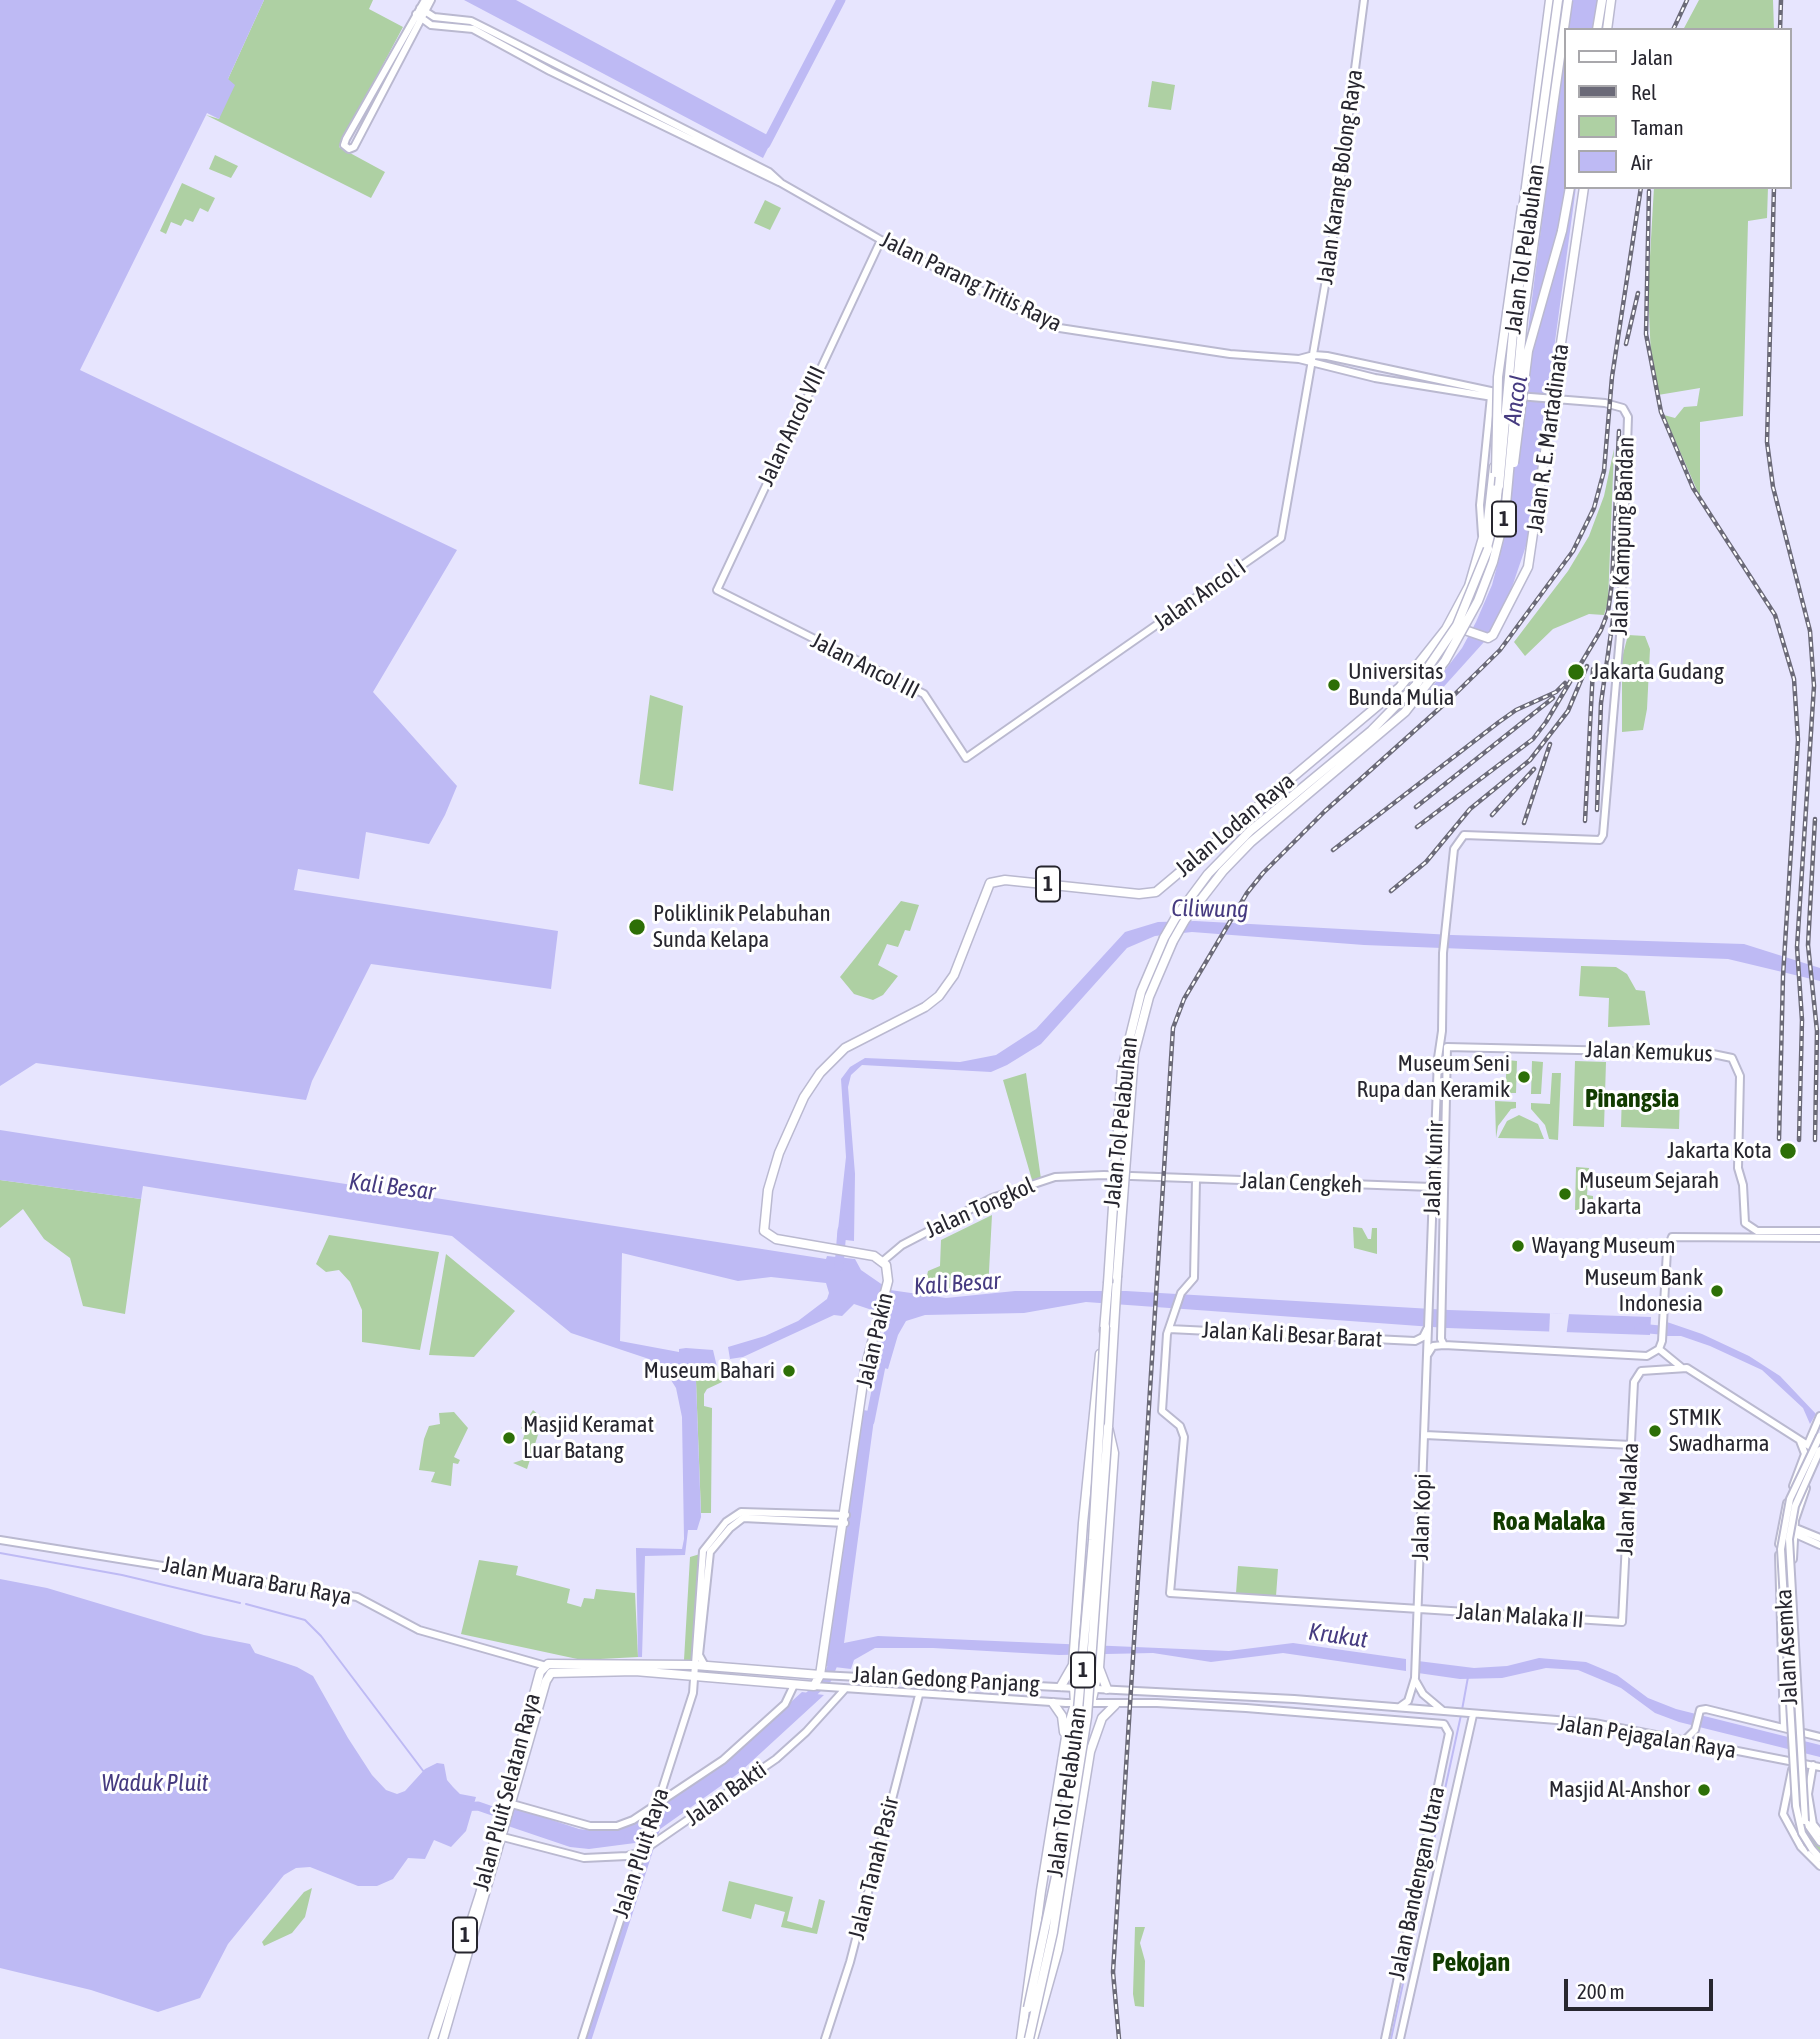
<!DOCTYPE html>
<style>
body{margin:0}
#map{position:relative;width:1820px;height:2039px;overflow:hidden;background:#e7e5fe;font-family:"Asap Condensed",sans-serif}
canvas{display:block}
.legend{position:absolute;left:1564px;top:28px;width:228px;height:161px;box-sizing:border-box;background:#fff;border:2px solid #a9a8ac;margin:0;padding:9px 12px;list-style:none;font-size:21px;color:#27262f}
.legend li{display:flex;align-items:center;gap:14px;height:35px}
.legend b{width:35px;border:2px solid #a9a8ac}
.scale{position:absolute;left:1564px;top:1979px;width:149px;height:32px;box-sizing:border-box;border:4px solid #27262f;border-top:0;padding-left:9px;font-size:21px;line-height:24px;white-space:nowrap;color:#27262f;-webkit-text-stroke:5px #fff;paint-order:stroke}
</style>
<div id="map">
<canvas width="1820" height="2039"></canvas>
<ul class="legend">
<li><b style="height:9px;background:#fff"></b>Jalan</li>
<li><b style="height:9px;background:#6b6a78"></b>Rel</li>
<li><b style="height:19px;background:#aed0a3"></b>Taman</li>
<li><b style="height:19px;background:#bebaf4"></b>Air</li>
</ul>
<div class="scale">200 m</div>
</div>
<script>
const ctx = document.querySelector('canvas').getContext('2d');
ctx.lineJoin = 'round';
function fillPath(path, color) { ctx.fillStyle = color; ctx.fill(path, 'evenodd'); }
const poly = rows => new Path2D(rows.map(r => 'M' + r).join(''));
function strokePath(path, color, width, dash) { ctx.strokeStyle = color; ctx.lineWidth = width; ctx.lineCap = dash ? 'butt' : 'round'; ctx.setLineDash(dash || []); ctx.stroke(path); }
function label(font, color, halo, rows, align = 'center') {
  ctx.font = font + ' "Asap Condensed",sans-serif'; ctx.lineWidth = 6; ctx.setLineDash([]); ctx.textBaseline = 'middle'; ctx.strokeStyle = halo; ctx.fillStyle = color; for (const [text, x, y, turn = 0] of rows) {
    ctx.save(); ctx.translate(x, y); ctx.rotate((+turn || 0) * Math.PI / 180); ctx.textAlign = isNaN(turn) ? turn : align; if (halo) ctx.strokeText(text, 0, 0); ctx.fillText(text, 0, 0); ctx.restore();
  }
}
fillPath(poly([
 [264,0,373,0,369,9,403,27,339,147,385,172,371,198,206,115,219,119,228,79],
 [1699,0,1773,0,1774,30,1683,30],
 [1152,81,1175,85,1171,110,1148,107],
 [215,155,238,166,231,178,209,169],
 [182,183,215,198,208,212,200,208,193,222,185,219,181,226,171,222,166,234,160,231],
 [1654,187,1768,187,1767,218,1748,221,1743,416,1700,422,1700,497,1664,415,1675,418,1684,407,1697,406,1700,388,1658,395,1651,357,1648,291],
 [765,200,781,208,770,230,754,223],
 [1614,449,1608,602,1604,615,1589,614,1553,629,1525,656,1514,642,1568,571,1589,536,1604,496],
 [1628,635,1645,636,1650,649,1647,709,1643,730,1622,732,1622,658],
 [650,695,683,706,673,791,639,784],
 [901,901,919,905,910,931,905,930,898,947,887,944,878,965,898,976,883,995,873,1000,854,994,840,977],
 [1581,966,1616,967,1627,974,1636,990,1645,991,1650,1025,1608,1027,1609,998,1579,996],
 [1507,1060,1517,1061,1516,1093,1505,1093],
 [1532,1061,1543,1062,1541,1094,1531,1094],
 [1575,1061,1606,1062,1604,1127,1573,1126],
 [1026,1073,1041,1179,1032,1180,1003,1080],
 [1552,1073,1561,1073,1558,1140,1549,1139,1545,1125,1531,1109,1531,1103,1550,1104],
 [1622,1091,1680,1093,1679,1129,1621,1127],
 [1495,1101,1516,1102,1516,1108,1511,1109,1498,1126,1496,1138],
 [1519,1115,1538,1124,1544,1139,1498,1138,1507,1121],
 [1576,1167,1589,1168,1587,1195,1593,1196,1593,1210,1575,1210],
 [0,1180,141,1199,125,1314,83,1306,70,1258,44,1239,23,1209,0,1228],
 [992,1215,988,1290,926,1295,923,1293,928,1271,940,1266,941,1240],
 [1353,1227,1362,1228,1368,1239,1371,1239,1372,1228,1377,1228,1377,1254,1354,1248],
 [329,1235,439,1252,420,1350,362,1342,362,1310,350,1282,339,1270,326,1272,316,1264],
 [446,1254,515,1311,474,1357,429,1355],
 [718,1371,722,1382,707,1389,704,1394,704,1406,712,1408,711,1513,701,1513,696,1381],
 [533,1410,543,1419,527,1469,513,1463,525,1459,529,1450,522,1442,525,1433,521,1428],
 [454,1412,468,1428,454,1457,460,1460,458,1464,453,1463,451,1486,431,1482,435,1472,419,1470,424,1439,429,1426,440,1424,439,1413],
 [1814,1449,1819,1452,1791,1521,1805,1821,1820,1842,1820,1858,1798,1820,1781,1534,1785,1513],
 [700,1554,697,1660,684,1660,690,1557],
 [479,1560,518,1566,516,1575,570,1589,567,1603,581,1607,584,1598,594,1599,596,1589,635,1593,638,1657,582,1660,461,1634],
 [1238,1566,1278,1569,1276,1596,1236,1593],
 [729,1881,793,1897,787,1921,812,1928,819,1899,825,1901,817,1934,781,1927,785,1912,755,1904,751,1919,722,1911],
 [312,1888,305,1917,292,1933,264,1946,262,1942,304,1892],
 [1135,1927,1145,1927,1140,1943,1145,1961,1144,2007,1135,2006,1133,1994]
]), '#aed0a3');
fillPath(poly([
 [0,0,264,0,228,79,235,85,219,119,207,113,80,370,457,550,373,692,457,786,445,815,429,844,366,832,359,879,298,869,294,890,558,931,551,989,371,964,312,1081,306,1100,36,1063,0,1086],
 [464,0,516,0,773,138,763,158],
 [1571,0,1598,0,1595,30,1567,30],
 [1566,34,1566,187,1576,187,1528,540,1510,593,1484,642,1430,702,1426,695,1462,648,1476,622,1492,585,1507,528,1520,392],
 [1195,921,1452,935,1744,944,1820,968,1820,981,1728,959,1364,945,1192,932,1155,936,1127,948,1041,1044,1007,1065,991,1072,862,1065,851,1075,848,1087,855,1174,854,1241,837,1239,846,1157,841,1079,850,1067,865,1058,960,1062,996,1055,1036,1029,1125,932,1158,922],
 [0,1130,826,1259,827,1256,855,1259,861,1270,890,1290,946,1298,1015,1291,1126,1291,1449,1310,1651,1317,1650,1335,1447,1328,1086,1302,1024,1313,925,1315,906,1321,898,1335,888,1369,872,1365,890,1316,854,1304,842,1316,834,1315,743,1357,730,1359,728,1347,765,1336,798,1321,827,1299,829,1293,826,1283,771,1277,738,1281,622,1253,620,1341,679,1352,679,1349,686,1348,713,1350,718,1371,696,1381,701,1517,697,1530,688,1530,685,1555,645,1556,642,1657,638,1657,636,1548,682,1549,684,1539,682,1417,676,1388,664,1369,649,1359,571,1333,452,1236,143,1186,141,1199,0,1180],
 [1667,1322,1702,1334,1749,1356,1780,1376,1816,1414,1810,1424,1803,1408,1762,1370,1710,1346,1681,1336,1666,1336],
 [863,1410,875,1412,844,1643,878,1636,1229,1651,1293,1643,1406,1659,1406,1671,1283,1653,1211,1662,1153,1653,1059,1655,933,1648,875,1648,854,1660,851,1669,826,1666],
 [0,1579,47,1588,204,1635,250,1644,255,1653,297,1667,313,1676,348,1738,372,1775,386,1790,397,1794,405,1791,425,1769,437,1763,444,1764,447,1780,453,1787,460,1794,476,1797,466,1831,451,1847,434,1840,425,1859,408,1858,393,1879,377,1886,358,1886,310,1867,296,1868,284,1875,228,1944,200,1998,158,2012,91,1990,0,1968],
 [1539,1658,1586,1662,1617,1675,1648,1698,1676,1709,1820,1745,1820,1757,1679,1722,1655,1713,1621,1688,1578,1670,1546,1668,1502,1678,1460,1679,1418,1673,1418,1661,1474,1668,1507,1666],
 [802,1692,824,1695,739,1773,649,1837,658,1808,725,1761],
 [513,1807,579,1829,595,1831,621,1826,643,1817,635,1843,589,1849,570,1847,508,1826]
]), '#bebaf4');
fillPath(poly([
 [1550,1313,1569,1314,1566,1337,1549,1336]
]), '#e7e5fe');
strokePath(poly([
 [0,1553,122,1575,240,1603],
 [246,1604,305,1620,321,1636,424,1772],
 [1462,1710,1468,1677],
 [1391,2039,1461,1715]
]), '#bebaf4', 2);
strokePath(poly([
 [766,144,841,0],
 [839,1266,842,1230],
 [1639,1328,1670,1331],
 [870,1421,883,1356],
 [804,1701,827,1679,836,1657],
 [463,1807,478,1806,507,1816],
 [629,1838,656,1823],
 [587,2039,657,1824]
]), '#bebaf4', 9);
const secondary = poly([
 [425,0,346,139,344,145,349,149,354,147,431,0],
 [420,8,434,17,471,21,487,29,769,172,781,183,881,240,1053,327,1230,354,1299,359,1314,355,1327,356,1500,393],
 [416,14,431,25,473,29,550,71,779,182],
 [881,240,717,590,924,694,966,758,1281,538,1332,245,1364,0],
 [1299,359,1375,378,1499,398],
 [1482,535,1480,505,1491,396],
 [1196,1179,1194,1278,1181,1293,1167,1334,1162,1411,1180,1426,1184,1437,1170,1593,1622,1622,1634,1382,1641,1371,1687,1368,1817,1451],
 [883,1261,902,1245,992,1198,1055,1177,1104,1175,1432,1187],
 [1169,1329,1415,1341,1423,1337,1427,1329],
 [1444,1345,1441,1339,1447,1047,1708,1053,1732,1058,1740,1076,1738,1168,1743,1185,1745,1223,1757,1231,1820,1231],
 [1659,1349,1681,1367],
 [1428,1354,1433,1346,1444,1345,1647,1356,1659,1349,1662,1341,1667,1250,1672,1237,1820,1238],
 [1425,1435,1631,1445],
 [1808,1444,1820,1416],
 [1793,1486,1805,1454,1800,1441],
 [1793,1527,1820,1538],
 [1793,1533,1820,1545],
 [0,1540,357,1597,419,1630,546,1666],
 [1779,1544,1787,1503],
 [1779,1555,1784,1728],
 [1793,1559,1795,1520,1806,1488],
 [705,1666,699,1655,710,1552,730,1528,743,1518,845,1523],
 [820,1675,1294,1699,1594,1723,1820,1767],
 [1415,1680,1423,1694,1442,1710],
 [814,1686,1066,1703,1157,1703,1246,1708,1444,1724,1449,1733,1385,2039],
 [1401,1706,1408,1701,1415,1678,1438,1058,1442,1031,1443,953,1454,849,1464,835,1600,840,1603,835,1621,624,1628,417,1623,408,1605,403,1518,396],
 [1686,1739,1695,1730,1700,1710,1706,1709,1820,1737],
 [1813,1765,1808,1794,1813,1824,1820,1833],
 [1792,1770,1783,1814,1801,1847,1820,1866],
 [512,1804,590,1826,617,1826,633,1820,723,1760,785,1704,794,1685],
 [1805,1821,1820,1842],
 [503,1837,584,1858,627,1856,641,1852,776,1759,806,1732,845,1689],
 [1812,1849,1820,1858],
 [582,2039,693,1693,703,1551,726,1522,741,1512,846,1515],
 [825,2039,850,1962,919,1695],
 [1400,2039,1473,1715]
]);
const highway = poly([
 [1597,30,1602,0],
 [1607,30,1611,0],
 [1523,210,1550,0],
 [1562,231,1570,187],
 [1501,391,1504,362],
 [1488,549,1499,486],
 [1459,628,1488,638,1493,635,1528,567,1584,187],
 [1164,938,1176,917],
 [1173,941,1185,920],
 [1104,1331,1108,1283],
 [1061,1686,1073,1665,1083,1523,1100,1354],
 [1107,1689,1099,1668,1114,1453,1108,1427,1117,1277],
 [1092,1699,1099,1668],
 [1053,1703,1062,1716,1064,1732],
 [433,2039,480,1894,540,1672,548,1664,695,1665,820,1675],
 [443,2039,546,1681,551,1673,635,1671,814,1686,820,1675,865,1369,888,1281,886,1265,874,1256,776,1239,764,1231,768,1190,779,1153,804,1097,820,1073,845,1048,925,1007,939,996,954,975,990,883,1005,880,1139,894,1156,892,1400,687,1446,629,1469,586,1488,520,1494,467],
 [1021,2039,1041,1891,1067,1731,1075,1704,1073,1668],
 [1033,2039,1058,1950,1090,1752,1102,1718,1115,1705]
]);
strokePath(secondary, '#bab9d0', 10);
strokePath(highway, '#bab9d0', 11);
strokePath(secondary, '#fff', 6);
strokePath(highway, '#fff', 8);
const rail = poly([
 [1673,30,1687,0],
 [1780,30,1781,0],
 [1774,187,1767,442,1773,487,1810,631,1814,686,1797,947,1802,1020,1799,1140],
 [1649,191,1646,334,1661,412,1693,488,1775,615,1794,679,1798,740,1783,976,1779,1139],
 [1626,344,1638,293],
 [1416,807,1553,698],
 [1597,810,1601,703,1614,612],
 [1492,815,1534,769],
 [1585,821,1593,669],
 [1524,823,1550,744],
 [1417,827,1533,739,1546,722,1601,630,1608,612,1612,583,1619,431],
 [1333,850,1499,722,1516,710,1556,692,1565,683],
 [1391,891,1426,862,1470,809,1530,760,1568,711,1587,666],
 [1815,1140,1817,1031,1808,945,1815,819],
 [1119,2039,1113,1972,1173,1028,1184,999,1247,893,1263,873,1325,811,1451,698,1500,650,1573,551,1594,508,1604,471,1612,377,1641,187]
]);
strokePath(rail, '#6b6a78', 4.5);
strokePath(rail, '#fff', 2, [5]);
const secondaryBridge = poly([
 [1805,1821,1789,1539,1795,1506,1820,1450],
 [1812,1849,1802,1833,1796,1806,1781,1549,1790,1499,1820,1436]
]);
const highwayBridge = poly([
 [1514,463,1528,351,1562,231],
 [1496,473,1498,377,1522,206],
 [1499,486,1514,322,1558,0],
 [1176,917,1208,874,1250,831,1371,731,1416,685,1457,625,1488,549],
 [1185,920,1223,871,1251,842,1405,712,1445,661,1478,601,1493,562,1505,515,1523,319,1568,0],
 [1117,1277,1134,1054,1149,997,1173,941],
 [1108,1283,1122,1069,1141,992,1164,938],
 [1028,2008,1056,1876,1077,1721,1093,1540,1105,1327],
 [1029,2039,1053,1932,1087,1717,1108,1427]
]);
strokePath(secondaryBridge, '#bab9d0', 10, []);
strokePath(highwayBridge, '#bab9d0', 11, []);
strokePath(secondaryBridge, '#fff', 6);
strokePath(highwayBridge, '#fff', 8);
for (const [x, y, r, color] of [
 [1576,672,9,"#2d6f07"],
 [1334,685,7,"#2d6f07"],
 [637,927,9,"#2d6f07"],
 [1524,1077,7,"#2d6f07"],
 [1788,1151,9,"#2d6f07"],
 [1565,1194,7,"#2d6f07"],
 [1518,1246,7,"#2d6f07"],
 [1717,1291,7,"#2d6f07"],
 [789,1371,7,"#2d6f07"],
 [1655,1431,7,"#2d6f07"],
 [509,1438,7,"#2d6f07"],
 [1704,1790,7,"#2d6f07"]
]) { const dot = new Path2D(); dot.arc(x, y, r, 0, 2 * Math.PI); ctx.fillStyle = color; ctx.fill(dot); strokePath(dot, '#fff', 2.5); }
for (const [x, y, w] of [
 [1504,519,24],
 [1048,884,24],
 [1083,1670,24],
 [465,1935,24]
]) { const box = new Path2D(); box.roundRect(x - w / 2, y - 17.5, w, 35, 5); ctx.fillStyle = '#fff'; ctx.fill(box); strokePath(box, '#27262f', 2); }
label('bold 21px', '#27262f', null, [
 ["1",1504,519],
 ["1",1048,884],
 ["1",1083,1670],
 ["1",465,1935]
]);
label('23px', '#27262f', '#fff', [
 ["Jalan Karang Bolong Raya",1340,177,-82],
 ["Jalan Tol Pelabuhan",1525,249,-82],
 ["Jalan Parang Tritis Raya",971,282,26],
 ["Jalan Ancol VIII",792,426,-65],
 ["Jalan R. E. Martadinata",1548,438,-82],
 ["Jalan Kampung Bandan",1623,536,-88],
 ["Jalan Ancol I",1200,595,-35],
 ["Jalan Ancol III",865,666,27],
 ["Jalan Lodan Raya",1235,825,-40],
 ["Jalan Kemukus",1649,1052,2],
 ["Jalan Tol Pelabuhan",1121,1122,-84],
 ["Jalan Kunir",1434,1168,-88],
 ["Jalan Cengkeh",1301,1183,2],
 ["Jalan Tongkol",980,1208,-24],
 ["Jalan Kali Besar Barat",1292,1335,3],
 ["Jalan Pakin",875,1340,-77],
 ["Jalan Malaka",1628,1499,-87],
 ["Jalan Kopi",1422,1517,-88],
 ["Jalan Muara Baru Raya",257,1581,10],
 ["Jalan Malaka II",1520,1616,4],
 ["Jalan Asemka",1787,1647,-93],
 ["Jalan Gedong Panjang",946,1680,3],
 ["Jalan Pejagalan Raya",1647,1737,9],
 ["Jalan Pluit Selatan Raya",507,1792,-75],
 ["Jalan Tol Pelabuhan",1067,1792,-82],
 ["Jalan Bakti",726,1794,-35],
 ["Jalan Pluit Raya",641,1853,-72],
 ["Jalan Tanah Pasir",874,1868,-76],
 ["Jalan Bandengan Utara",1417,1883,-78]
]);
label('23px', '#27262f', '#fff', [
 ["Universitas",1348,672],
 ["Bunda Mulia",1348,698],
 ["Jakarta Gudang",1592,672],
 ["Poliklinik Pelabuhan",653,914],
 ["Sunda Kelapa",653,940],
 ["Museum Seni",1510,1064,"right"],
 ["Rupa dan Keramik",1510,1090,"right"],
 ["Jakarta Kota",1772,1151,"right"],
 ["Museum Sejarah",1579,1181],
 ["Jakarta",1579,1207],
 ["Wayang Museum",1532,1246],
 ["Museum Bank",1703,1278,"right"],
 ["Indonesia",1703,1304,"right"],
 ["Museum Bahari",775,1371,"right"],
 ["STMIK",1669,1418],
 ["Swadharma",1669,1444],
 ["Masjid Keramat",523,1425],
 ["Luar Batang",523,1451],
 ["Masjid Al-Anshor",1690,1790,"right"]
], 'left');
label('italic 24px', '#463b80', '#fff', [
 ["Ancol",1516,400,-81],
 ["Ciliwung",1210,909,1],
 ["Kali Besar",392,1187,7],
 ["Kali Besar",957,1284,-4],
 ["Krukut",1338,1636,8],
 ["Waduk Pluit",155,1783]
]);
label('bold 26px', '#113b00', '#fff', [
 ["Pinangsia",1632,1099],
 ["Roa Malaka",1549,1522],
 ["Pekojan",1471,1963]
]);
</script>
